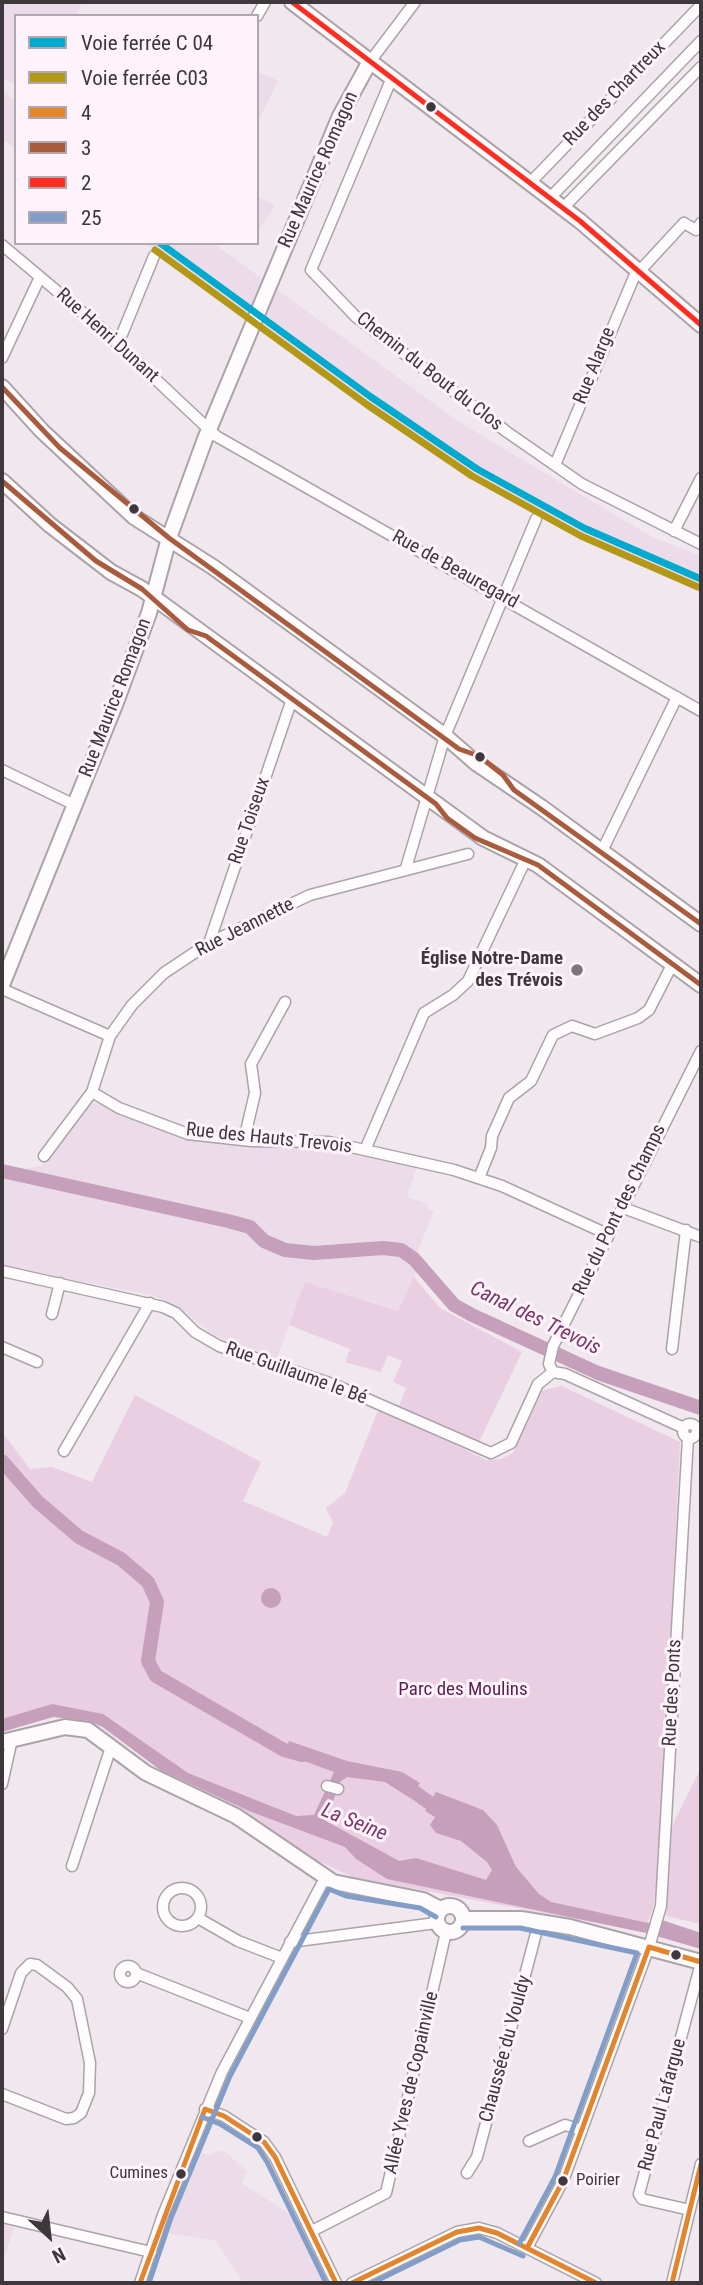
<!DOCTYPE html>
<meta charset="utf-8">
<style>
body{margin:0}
#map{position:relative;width:703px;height:2285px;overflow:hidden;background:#f1e7ee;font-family:"Roboto Condensed",sans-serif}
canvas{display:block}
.frame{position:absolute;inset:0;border:4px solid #3e373c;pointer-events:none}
.legend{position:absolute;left:14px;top:14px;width:245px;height:231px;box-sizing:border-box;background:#fef3fa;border:2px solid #b1a8ae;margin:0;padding:9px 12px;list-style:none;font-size:21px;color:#3e373c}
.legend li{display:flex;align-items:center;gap:14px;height:35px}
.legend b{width:35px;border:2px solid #b1a8ae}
.north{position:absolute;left:14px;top:2201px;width:70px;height:70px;-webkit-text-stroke:5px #fef3fa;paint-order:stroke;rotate:153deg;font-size:19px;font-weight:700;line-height:28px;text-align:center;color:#3e373c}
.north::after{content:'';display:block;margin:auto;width:24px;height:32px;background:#3e373c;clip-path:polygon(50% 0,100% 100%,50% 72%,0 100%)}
</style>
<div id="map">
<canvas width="703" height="2285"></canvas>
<div class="frame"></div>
<ul class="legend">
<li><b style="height:9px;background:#00a9ce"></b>Voie ferrée C 04</li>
<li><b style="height:9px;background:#b39818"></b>Voie ferrée C03</li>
<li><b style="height:9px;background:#e2852c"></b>4</li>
<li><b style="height:9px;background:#a95b3e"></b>3</li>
<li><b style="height:9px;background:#ff2d22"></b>2</li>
<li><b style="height:9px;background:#819dc8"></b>25</li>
</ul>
<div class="north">N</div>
</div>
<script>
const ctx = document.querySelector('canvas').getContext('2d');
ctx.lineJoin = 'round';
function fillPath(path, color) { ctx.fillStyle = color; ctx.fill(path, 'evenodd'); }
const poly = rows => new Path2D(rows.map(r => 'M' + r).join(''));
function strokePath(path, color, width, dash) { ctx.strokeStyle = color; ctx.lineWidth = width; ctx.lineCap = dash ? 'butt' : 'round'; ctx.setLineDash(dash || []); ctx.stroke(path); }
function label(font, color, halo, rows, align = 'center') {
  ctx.font = font + ' "Roboto Condensed",sans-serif'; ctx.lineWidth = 6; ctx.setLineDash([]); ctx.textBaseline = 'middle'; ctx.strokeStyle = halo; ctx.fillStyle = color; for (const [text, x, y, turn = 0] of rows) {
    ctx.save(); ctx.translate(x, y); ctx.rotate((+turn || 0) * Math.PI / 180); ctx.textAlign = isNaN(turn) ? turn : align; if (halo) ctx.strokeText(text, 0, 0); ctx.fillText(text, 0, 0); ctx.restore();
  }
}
fillPath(poly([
 [2,2,82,2,77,16,16,16,16,86,2,77],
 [257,71,278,81,257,124],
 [2,90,16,101,16,149,2,139],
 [257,196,275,206,257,231],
 [146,243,213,243,459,422,652,537,701,556,701,593,606,549,565,523,537,509,533,513,447,462,331,382],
 [88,1100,175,1134,205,1142,311,1144,417,1166,407,1197,428,1204,427,1208,434,1211,417,1253,417,1271,399,1311,305,1282,277,1358,215,1336,174,1304,151,1295,2,1265,2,1173,41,1166],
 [195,2148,208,2156,221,2150,229,2155,247,2172,241,2183,298,2219,323,2271,323,2278,328,2283,244,2283,216,2241,161,2232],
 [2,2224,14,2228,2,2264]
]), '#ecdbe8');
fillPath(poly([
 [414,1277,440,1308,522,1352,479,1442,399,1406,406,1388,393,1382,402,1361,388,1355,381,1372,345,1362,350,1349,289,1325,305,1282,398,1311],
 [562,1386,680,1442,660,1854,653,1909,644,1932,353,1877,309,1857,255,1818,164,1772,101,1727,62,1715,2,1731,2,1432,30,1469,52,1467,92,1482,135,1395,261,1462,243,1501,327,1537,333,1523,326,1508,345,1493,379,1408,486,1460,501,1459,513,1453,543,1390],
 [701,1768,701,1924,666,1916,672,1826]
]), '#e9cfe1');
fillPath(poly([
 '261 1598a10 10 0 1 1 20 0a10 10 0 1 1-20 0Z',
 [52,1704,103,1714,188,1773,296,1816,314,1815,334,1772,285,1754,289,1741,347,1761,402,1772,420,1783,410,1798,385,1782,347,1777,340,1782,326,1821,399,1861,416,1858,486,1880,492,1870,487,1862,461,1841,436,1833,430,1825,435,1817,425,1811,436,1792,483,1810,497,1825,516,1867,539,1894,551,1902,648,1923,662,1920,701,1933,701,1949,646,1933,387,1879,356,1859,345,1847,249,1811,160,1770,103,1727,89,1721,53,1717,2,1732,2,1719]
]), '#c69fba');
strokePath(poly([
 [2,1171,228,1221,250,1227,264,1241,285,1250,314,1253,383,1248,401,1250,414,1259,454,1305,472,1315,598,1373,701,1408],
 [2,1461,38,1502,79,1537,121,1559,148,1582,157,1602,148,1661,156,1676,284,1750,302,1755],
 [399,1781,445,1814]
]), '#c69fba', 14);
const street = poly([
 [257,16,265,2],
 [369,63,415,2],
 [391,80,311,270,356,317,507,432,582,484,701,544],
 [530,183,701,5],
 [550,198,701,41],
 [563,208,701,67],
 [2,245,101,328,216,436,701,711],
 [118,344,154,256],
 [2,358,40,277],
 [555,465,634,277,684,223,696,230,701,223],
 [674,531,701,478],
 [2,770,75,805],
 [602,851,677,697],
 [406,868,445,736,536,519],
 [209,943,292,699],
 [2,989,110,1036],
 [92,1092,119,1108,188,1134,251,1141,329,1142,454,1170,502,1186,607,1234],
 [244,1140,255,1093,251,1064,285,1002],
 [365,1150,424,1013,453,995,468,981,526,859],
 [44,1156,92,1092,110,1036,132,1005,164,973,209,943,310,895,468,854],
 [479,1178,491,1148,492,1136,509,1098,531,1081,553,1035,572,1026,595,1034,638,1018,649,1010,673,963],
 [621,1207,701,1237],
 [2,1271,163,1307,176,1313,195,1332,219,1346,335,1385,491,1453,511,1443,538,1384,553,1372],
 [52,1314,60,1283],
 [2,1347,37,1362],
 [672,1349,686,1230],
 [553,1372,549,1364,553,1346,701,1051],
 [553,1372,565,1374,684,1428],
 '683 1431a7 7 0 1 1 14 0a7 7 0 1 1-14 0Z',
 [64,1451,150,1303],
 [2,1784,12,1739],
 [327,1786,338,1789],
 [72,1866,111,1747],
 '163 1907a19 19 0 1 1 38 0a19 19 0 1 1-38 0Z',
 [198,1918,238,1941,282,1958],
 [290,1942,436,1923],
 '120 1974a8 8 0 1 1 16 0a8 8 0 1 1-16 0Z',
 [136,1973,250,2018],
 [2,2029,21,1973,30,1964,37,1965,67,1987,77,1999,90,2063,89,2093,81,2113,74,2118,66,2119,2,2094],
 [205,2109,224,2116,264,2142,275,2157,336,2283],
 [529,2141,565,2125,582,2130],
 [467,2173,477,2157,539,1922],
 [690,2210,642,2199,639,2194,701,1963],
 [2,2217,151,2252],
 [312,2231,386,2193,446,1932],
 [527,2248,563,2181,649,1947,661,1906,688,1438],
 [140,2283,163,2215,222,2072,325,1878],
 [352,2283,457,2232,479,2228,497,2233,596,2283],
 [672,2283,701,2164]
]);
const secondary = poly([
 [292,2,580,221,701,325],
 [2,387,42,431,134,517,213,567,445,736,476,763,541,807,701,924],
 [2,481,50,525,111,572,142,589,483,838,538,865,701,985],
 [2,985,115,705,149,613,169,538,205,439,340,116,369,63],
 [2,1742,65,1727,88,1730,146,1773,236,1816,333,1882,423,1900,440,1909],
 '437 1919a13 13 0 1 1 26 0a13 13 0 1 1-26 0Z',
 [463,1919,521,1919,570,1927,701,1962]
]);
strokePath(street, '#aaa3a8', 13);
strokePath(secondary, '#aaa3a8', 18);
strokePath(street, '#fdfbfc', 10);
strokePath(secondary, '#fdfbfc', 14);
strokePath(poly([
 [649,1947,701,1962],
 [205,2109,224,2116,264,2142,275,2157,336,2283],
 [527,2248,563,2181,649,1947],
 [140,2283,205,2109],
 [352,2283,457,2232,479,2228,497,2233,596,2283],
 [672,2283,701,2164]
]), '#e2852c', 5);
strokePath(poly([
 [2,387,60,448,169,538,459,749,479,756,503,775,514,790,701,924],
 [2,481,96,561,142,589,188,630,206,636,436,804,447,818,475,838,538,865,701,985]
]), '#a95b3e', 5);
strokePath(poly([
 [292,2,580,221,701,325]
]), '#ff2d22', 5);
strokePath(poly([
 [463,1928,520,1928,637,1953,555,2177,519,2244],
 [202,2117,220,2124,258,2148,267,2162,326,2283],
 [149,2283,171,2218,230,2076,329,1889,346,1896,420,1908,436,1917],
 [372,2283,460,2240,479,2237,523,2256]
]), '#819dc8', 5);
strokePath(poly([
 [160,243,371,397,477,469,584,528,701,579]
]), '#00a9ce', 7);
strokePath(poly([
 [155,250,366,404,472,476,581,536,698,587]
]), '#b39818', 7);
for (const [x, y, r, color] of [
 [431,107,6,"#3e373c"],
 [134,509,6,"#3e373c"],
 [480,757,6,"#3e373c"],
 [577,970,7,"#7d757a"],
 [676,1955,6,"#3e373c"],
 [257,2137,6,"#3e373c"],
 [181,2174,6,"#3e373c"],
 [563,2181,6,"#3e373c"]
]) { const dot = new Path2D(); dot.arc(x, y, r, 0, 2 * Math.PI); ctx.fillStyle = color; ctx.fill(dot); strokePath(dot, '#fef3fa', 2.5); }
label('17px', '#3e373c', '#fef3fa', [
 ["Cumines",168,2174],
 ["Poirier",576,2181,"left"]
], 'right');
label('19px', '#3e373c', '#fef3fa', [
 ["Rue des Chartreux",615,94,-46],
 ["Rue Maurice Romagon",319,170,-66],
 ["Rue Henri Dunant",107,336,42],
 ["Rue Alarge",595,366,-68],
 ["Chemin du Bout du Clos",429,372,38],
 ["Rue de Beauregard",455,570,29],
 ["Rue Maurice Romagon",116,698,-69],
 ["Rue Toiseux",250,821,-71],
 ["Rue Jeannette",245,928,-27],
 ["Rue des Hauts Trevois",269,1139,6],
 ["Rue du Pont des Champs",620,1210,-64],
 ["Rue Guillaume le Bé",296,1374,20],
 ["Rue des Ponts",673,1693,-87],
 ["Chaussée du Vouldy",506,2049,-75],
 ["Allée Yves de Copainville",412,2083,-77],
 ["Rue Paul Lafargue",663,2105,-75]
]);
label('bold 19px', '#3e373c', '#fef3fa', [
 ["Église Notre-Dame",563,959],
 ["des Trévois",563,981]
], 'right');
label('19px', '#5c1e4d', '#fef3fa', [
 ["Parc des Moulins",463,1690]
]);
label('italic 21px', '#783868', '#fef3fa', [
 ["Canal des Trevois",535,1319,26],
 ["La Seine",354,1823,22]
]);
</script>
